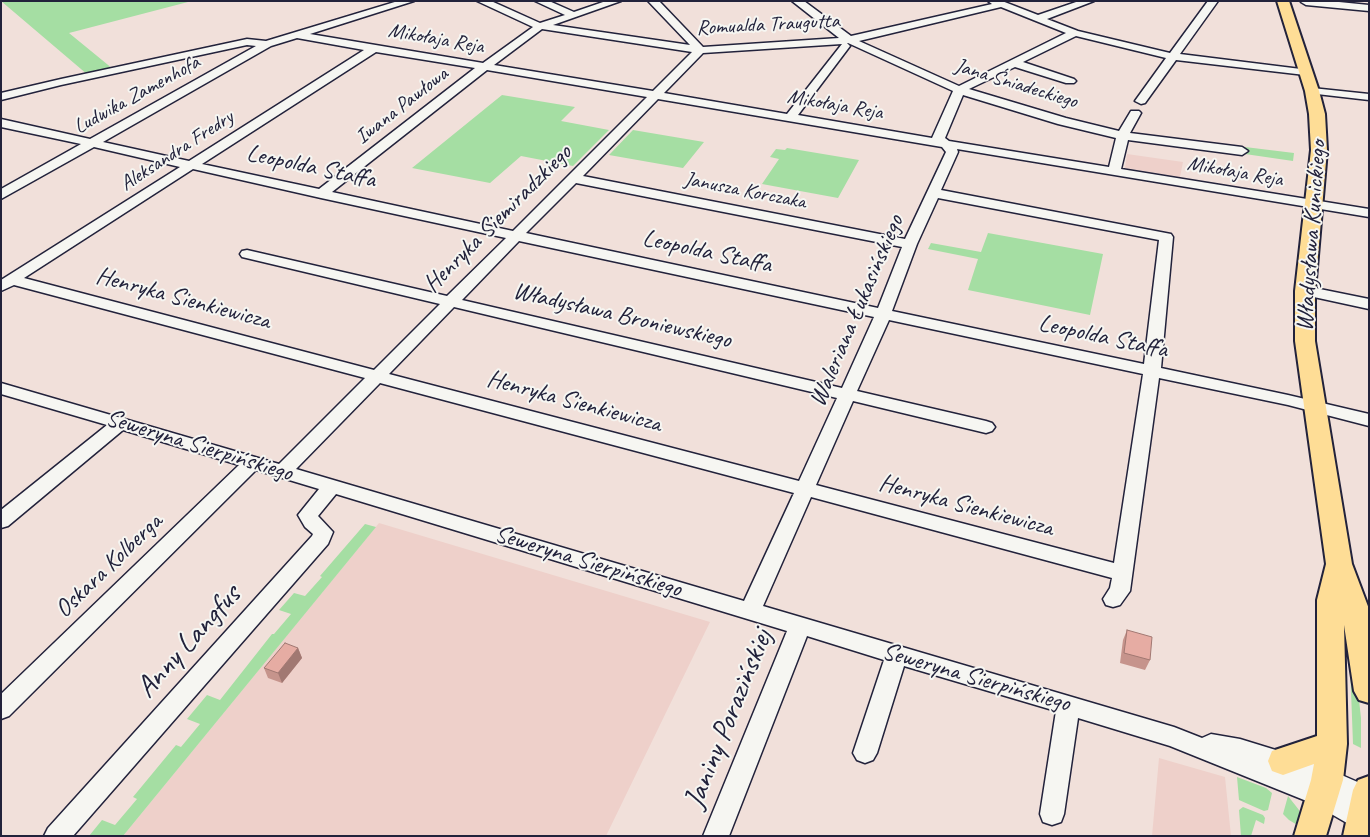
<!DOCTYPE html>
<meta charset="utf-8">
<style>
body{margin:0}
#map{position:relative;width:1370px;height:837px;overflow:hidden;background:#f1e0da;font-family:Caveat,sans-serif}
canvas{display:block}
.frame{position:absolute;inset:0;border:2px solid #22223b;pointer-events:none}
</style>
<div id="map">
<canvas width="1370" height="837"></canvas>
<div class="frame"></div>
</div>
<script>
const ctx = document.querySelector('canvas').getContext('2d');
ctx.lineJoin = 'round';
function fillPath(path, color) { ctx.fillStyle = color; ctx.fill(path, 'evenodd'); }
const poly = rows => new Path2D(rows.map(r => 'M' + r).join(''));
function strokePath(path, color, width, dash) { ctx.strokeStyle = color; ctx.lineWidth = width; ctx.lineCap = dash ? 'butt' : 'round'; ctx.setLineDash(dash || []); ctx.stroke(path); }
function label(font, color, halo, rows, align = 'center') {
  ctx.font = font + ' Caveat,sans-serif'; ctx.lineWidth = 4; ctx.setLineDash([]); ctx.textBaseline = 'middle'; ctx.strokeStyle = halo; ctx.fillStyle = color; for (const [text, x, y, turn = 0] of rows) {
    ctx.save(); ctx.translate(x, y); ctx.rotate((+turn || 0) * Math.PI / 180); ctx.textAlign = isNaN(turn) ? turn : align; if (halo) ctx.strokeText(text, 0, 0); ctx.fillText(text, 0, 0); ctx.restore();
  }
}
fillPath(poly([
 [1127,154,1183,162,1180,177,1125,168],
 [379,523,710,622,606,836,123,836],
 [1159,758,1225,777,1231,836,1152,836]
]), '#eed0ca');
fillPath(poly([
 [1,1,186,1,188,2,69,33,113,69,88,75],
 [502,95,575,107,561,121,609,130,573,166,521,156,490,183,412,168],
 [633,130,704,142,683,168,609,155],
 [1245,147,1294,153,1293,161,1245,154],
 [787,148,859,160,838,198,762,184,779,159,770,157,776,149,785,150],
 [988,233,1103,254,1090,315,968,290,978,259,928,249,931,243,981,252],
 [365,524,376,527,123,836,89,836,102,820,115,825,137,799,133,797,176,745,181,747,200,724,187,719,207,695,220,700,272,634,274,634,291,614,279,610,294,593,305,596,322,577,320,576],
 [1350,664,1355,664,1361,718,1361,748,1353,744],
 [1237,777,1266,788,1272,793,1268,810,1264,811,1239,800],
 [1288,796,1299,810,1301,819,1299,826,1289,820,1283,814],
 [1243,807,1263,815,1265,818,1264,824,1256,820,1251,836,1241,836,1239,810]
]), '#a5dea3');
const minor = poly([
 [398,1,414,1,310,34,483,63,533,27,477,1,491,1,540,23,565,15,535,1,549,1,574,12,606,1,621,1,553,25,690,45,648,1,659,1,703,47,839,38,792,1,804,1,851,36,992,4,988,1,1002,1,1038,15,1079,1,1094,1,1047,19,1078,31,1170,53,1208,1,1218,1,1180,54,1309,70,1310,72,1305,75,1176,60,1145,103,1141,104,1135,101,1166,58,1076,36,1023,62,1074,79,1076,81,1074,83,1066,83,1015,67,969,89,1066,118,1119,131,1131,111,1139,111,1141,113,1130,133,1242,147,1248,151,1242,155,1128,140,1121,169,1369,209,1369,217,957,149,958,152,941,190,1171,234,1173,237,1161,368,1288,395,1369,414,1369,426,1288,405,1159,378,1130,591,1120,605,1113,607,1106,605,1103,599,1110,588,1112,578,811,497,763,606,1174,727,1202,738,1211,734,1240,739,1305,759,1369,787,1369,833,1359,830,1314,804,1170,746,1078,718,1064,814,1061,822,1052,825,1043,822,1040,814,1056,711,904,666,877,753,873,760,865,763,857,760,853,753,884,660,807,636,729,836,703,836,787,631,336,494,318,516,333,532,328,544,73,836,44,836,48,828,312,536,313,534,305,527,298,515,319,489,256,470,9,716,1,719,1,694,239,465,123,430,8,526,1,528,1,510,107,425,1,394,1,383,279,464,365,378,14,285,1,291,1,280,180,167,94,147,1,199,1,189,81,144,1,127,1,119,90,139,256,46,247,45,61,85,1,100,1,93,61,79,247,39,266,41,398,1],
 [1001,7,1066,33,959,86,859,41,1001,7],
 [542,29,692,52,653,91,494,65,542,29],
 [297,38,364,50,189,161,103,142,271,46,297,38],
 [847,43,848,43,953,91,932,138,798,115,850,46,847,43],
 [842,44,787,114,664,93,703,53,842,44],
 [376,52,475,68,319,189,202,164,376,52],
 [487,70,647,97,513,231,332,192,487,70],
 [963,95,1058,124,1116,138,1109,167,949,141,945,138,963,95],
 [658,99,942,147,946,152,905,239,583,176,658,99],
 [193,169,321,198,506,238,447,296,247,250,242,251,240,254,242,257,440,304,374,370,24,278,193,169],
 [576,183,902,247,878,308,526,233,576,183],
 [938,198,1159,240,1144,364,892,311,917,244,938,198],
 [519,241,874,317,842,388,462,300,519,241],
 [454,307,837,398,799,481,389,374,454,307],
 [889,320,1143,374,1114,563,816,485,853,401,986,433,992,431,995,427,992,423,986,421,857,391,889,320],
 [380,383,794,493,744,601,296,469,380,383],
 [1329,1,1369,5,1369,11,1306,5,1301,2,1329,1],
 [1312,88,1369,94,1369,100,1308,93,1306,91,1312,88],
 [1305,286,1369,299,1369,309,1300,294,1297,291,1300,288,1305,286]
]);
const major = poly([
 [1277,1,1289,1,1319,91,1325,114,1327,150,1315,291,1315,341,1352,564,1369,609,1369,703,1359,700,1354,691,1344,625,1347,744,1343,780,1326,836,1294,836,1311,780,1314,764,1283,775,1272,771,1268,761,1272,751,1317,736,1317,600,1326,564,1295,341,1295,291,1311,150,1309,114,1305,91,1277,1],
 [1369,776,1369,836,1343,836,1353,790,1358,780,1369,776]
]);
strokePath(minor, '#22223b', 3);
strokePath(major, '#22223b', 4);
fillPath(minor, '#f6f6f2');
fillPath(major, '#fedd96');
fillPath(poly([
 [1127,630,1150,660,1145,670,1120,663,1123,640],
 [298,648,302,658,282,683,268,678,264,668]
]), '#c6948c');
fillPath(poly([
 [298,648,302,658,282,683,278,673]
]), '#a17872');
const building = poly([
 [1127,630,1152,637,1150,660,1124,653,1127,630],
 [285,643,298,648,278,673,264,668,285,643]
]);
fillPath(building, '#e6aca3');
strokePath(building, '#a17872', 1);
label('21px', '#22223b', '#f6f6f2', [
 ["Romualda Traugutta",768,25,-3],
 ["Mikołaja Reja",436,39,10],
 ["Jana Śniadeckiego",1016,84,17],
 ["Ludwika Zamenhofa",137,95,-29],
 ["Mikołaja Reja",835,105,10],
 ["Iwana Pawłowa",402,106,-38],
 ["Aleksandra Fredry",177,151,-33],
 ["Mikołaja Reja",1235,172,10],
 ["Janusza Korczaka",745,191,11]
]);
label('25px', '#22223b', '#f6f6f2', [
 ["Leopolda Staffa",311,167,12],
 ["Henryka Siemiradzkiego",498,219,-45],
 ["Władysława Kunickiego",1312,236,-86],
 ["Leopolda Staffa",707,252,12],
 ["Henryka Sienkiewicza",183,299,15],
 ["Waleriana Łukasińskiego",857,311,-67],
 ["Władysława Broniewskiego",622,316,13],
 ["Leopolda Staffa",1103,337,12],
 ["Henryka Sienkiewicza",574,402,15],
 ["Seweryna Sierpińskiego",199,446,17],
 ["Henryka Sienkiewicza",966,506,15],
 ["Seweryna Sierpińskiego",588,562,17],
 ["Oskara Kolberga",109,566,-44],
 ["Seweryna Sierpińskiego",976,678,16]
]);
label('30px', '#22223b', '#f6f6f2', [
 ["Anny Langfus",189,642,-48],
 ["Janiny Porazińskiej",729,719,-68]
]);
</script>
